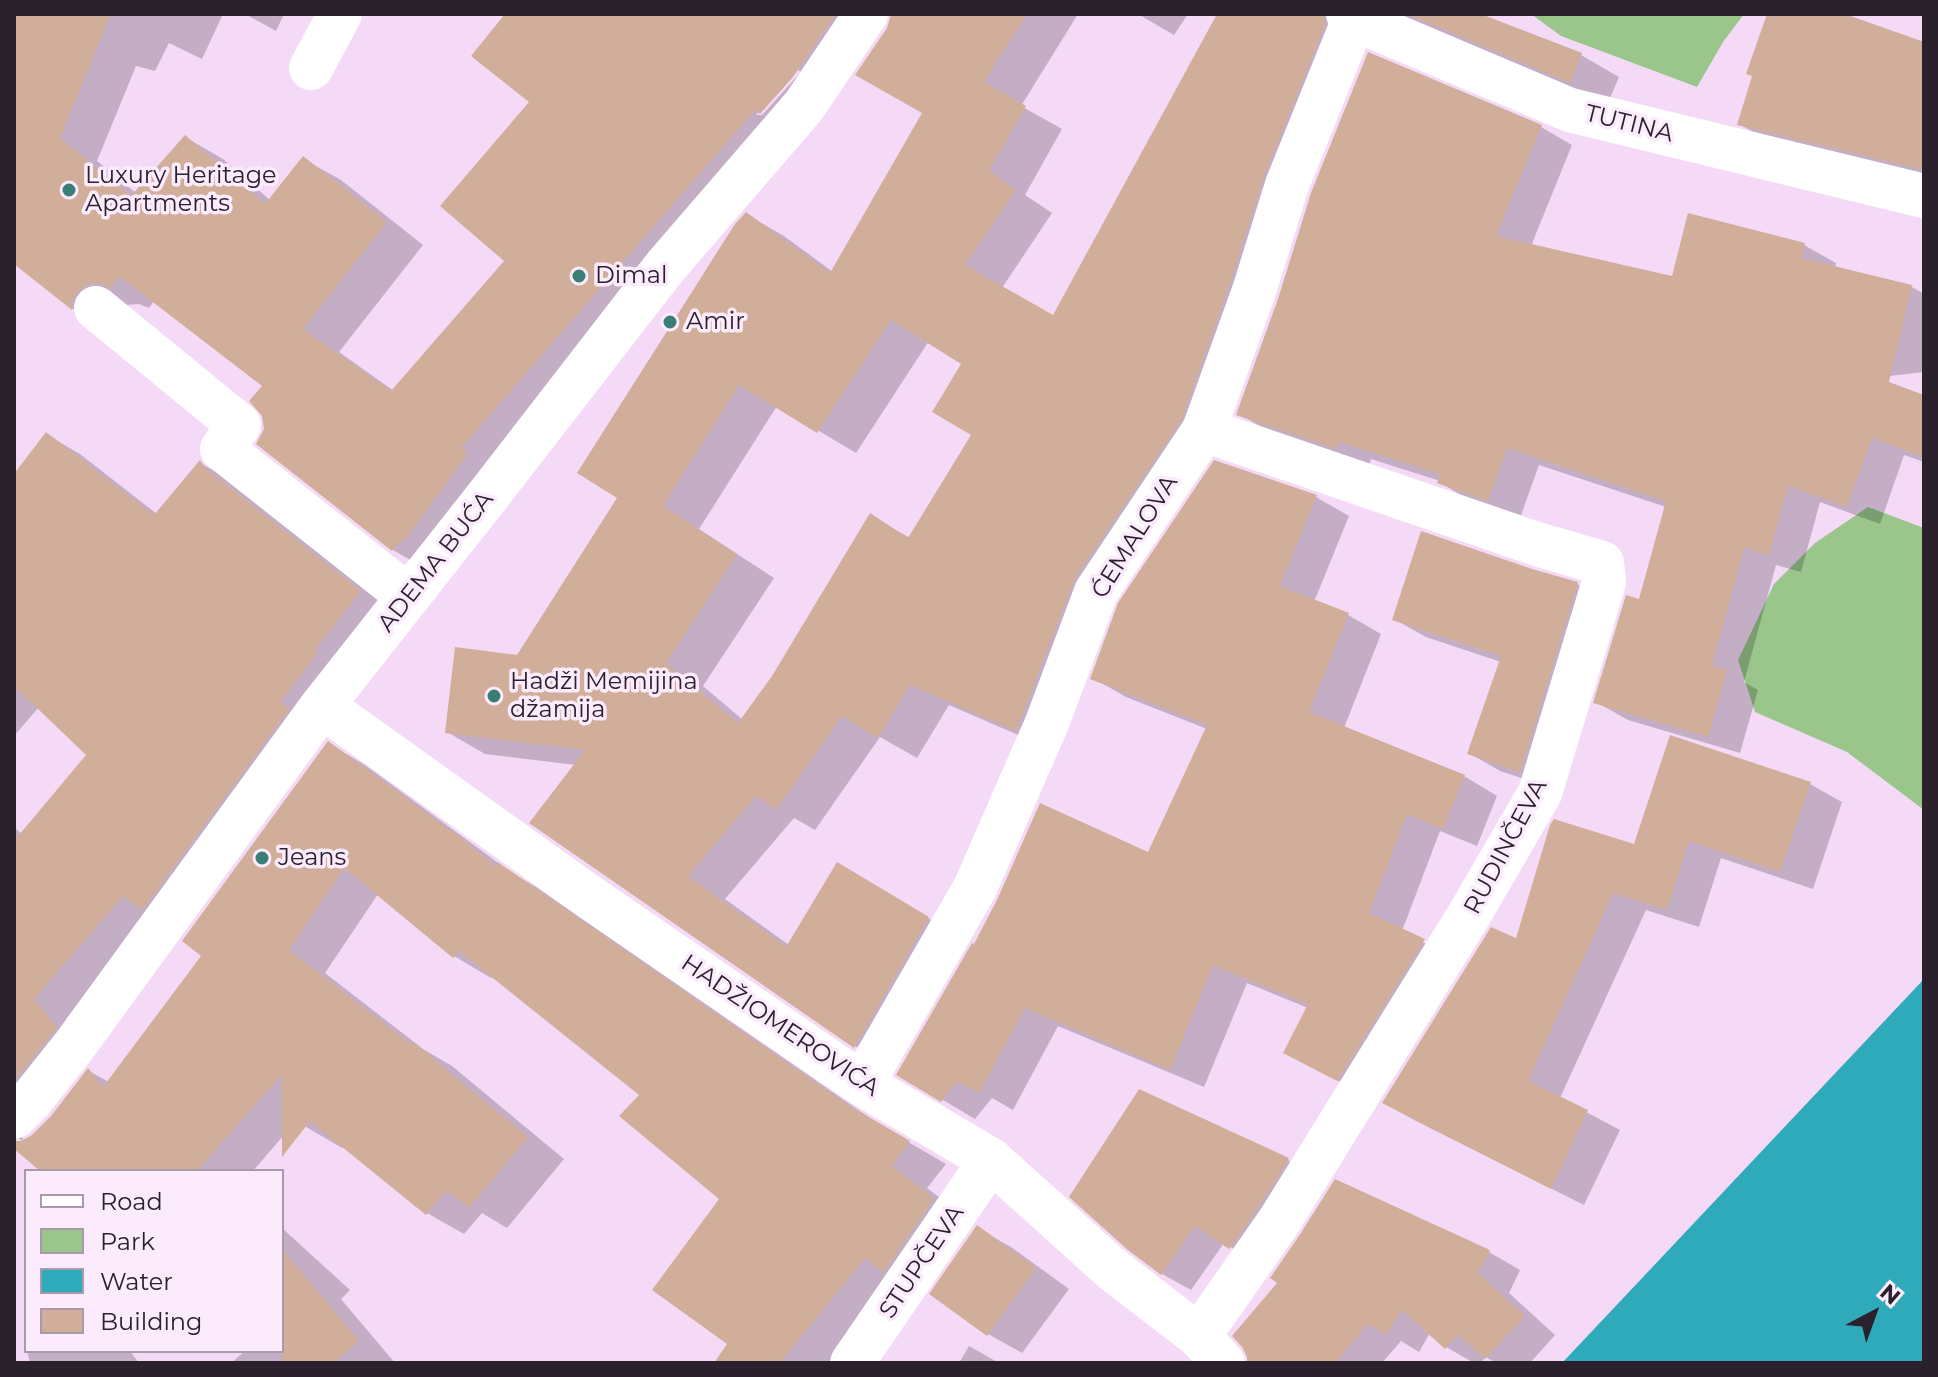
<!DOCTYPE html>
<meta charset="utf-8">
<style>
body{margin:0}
#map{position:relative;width:1938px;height:1377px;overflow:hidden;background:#f5daf7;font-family:Montserrat,sans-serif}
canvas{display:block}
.frame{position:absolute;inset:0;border:16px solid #2b212c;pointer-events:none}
.legend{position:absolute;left:24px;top:1169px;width:260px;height:184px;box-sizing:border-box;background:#fcebfd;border:2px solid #a89aa9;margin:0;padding:10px 14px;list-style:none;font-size:24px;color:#2b212c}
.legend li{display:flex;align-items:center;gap:16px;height:40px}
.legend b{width:40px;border:2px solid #a89aa9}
.north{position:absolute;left:1834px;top:1273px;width:80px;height:80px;-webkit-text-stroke:6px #fcebfd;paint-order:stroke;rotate:41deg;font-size:22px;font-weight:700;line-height:32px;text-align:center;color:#2b212c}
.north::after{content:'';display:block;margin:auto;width:28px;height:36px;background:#2b212c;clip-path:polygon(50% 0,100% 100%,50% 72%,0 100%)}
</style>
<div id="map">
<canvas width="1938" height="1377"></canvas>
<div class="frame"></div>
<ul class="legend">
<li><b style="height:10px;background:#fff"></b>Road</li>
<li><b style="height:22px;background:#9ac68c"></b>Park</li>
<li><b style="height:22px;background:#2eaabb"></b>Water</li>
<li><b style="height:22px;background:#d0ae99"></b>Building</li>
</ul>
<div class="north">N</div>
</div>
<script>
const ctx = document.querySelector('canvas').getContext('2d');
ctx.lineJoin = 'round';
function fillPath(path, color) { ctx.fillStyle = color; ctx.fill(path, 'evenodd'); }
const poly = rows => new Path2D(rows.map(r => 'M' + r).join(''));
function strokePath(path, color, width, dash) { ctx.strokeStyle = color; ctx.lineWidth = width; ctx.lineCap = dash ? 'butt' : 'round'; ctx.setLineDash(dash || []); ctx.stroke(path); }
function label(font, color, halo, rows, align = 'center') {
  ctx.font = font + ' Montserrat,sans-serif'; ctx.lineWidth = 7; ctx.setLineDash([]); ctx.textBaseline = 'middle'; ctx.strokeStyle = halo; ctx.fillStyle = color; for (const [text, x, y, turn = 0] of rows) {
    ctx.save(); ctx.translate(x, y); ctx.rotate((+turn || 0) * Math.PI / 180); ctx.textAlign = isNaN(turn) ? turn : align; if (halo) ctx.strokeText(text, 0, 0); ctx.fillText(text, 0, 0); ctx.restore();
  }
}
fillPath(poly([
 [1531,14,1744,14,1723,42,1697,87,1561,36],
 [1868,507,1924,528,1924,810,1847,752,1755,712,1738,660,1774,584,1815,543]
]), '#9ac68c');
fillPath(poly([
 [1924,979,1924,1363,1562,1363]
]), '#2eaabb');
fillPath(poly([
 [14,14,223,14,202,59,169,43,155,71,136,66,97,161,136,193,185,137,223,159,270,200,303,159,341,180,423,245,339,352,394,391,507,261,532,101,508,14,891,14,883,21,431,572,393,550,259,444,266,429,265,386,154,301,149,308,139,304,126,305,109,330,73,309,14,261],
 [798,70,801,72,762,115,756,115],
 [245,14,284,14,276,31],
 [894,14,1078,14,1021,106,1062,129,1025,195,1052,213,1002,288,1054,318,1219,14,1375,14,1113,600,1055,751,949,705,917,758,880,737,815,830,794,818,725,899,789,945,875,886,966,941,892,1068,855,1046,576,765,485,754,447,732,518,657,620,497,746,214,784,236,833,272,925,112,889,29],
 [929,341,964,363,974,434,910,538,871,516,773,677,743,720,703,686,774,578,699,529,777,406,856,453],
 [1138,14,1188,14,1174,35],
 [1400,14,1476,14,1581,55,1619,77,1608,103],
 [1799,14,1839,14,1921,43,1924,33,1924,179,1770,141,1739,124],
 [1541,127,1572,145,1531,246,1673,278,1804,245,1836,263,1835,268,1912,287,1924,294,1924,372,1872,378,1924,397,1924,462,1904,455,1880,524,1820,502,1801,572,1776,565,1744,682,1758,690,1740,753,1628,720,1596,702,1640,602,1666,507,1539,465,1520,518,1471,501,1439,482,1440,481,1371,459,1369,466,1270,432,1239,414],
 [47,435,80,454,157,514,200,463,233,481,393,611,155,916,66,1019,88,1047,22,1131,23,1141,14,1136,14,827,22,834,88,755,39,707,14,736,14,478],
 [1215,462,1316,497,1349,516,1314,602,1348,615,1381,634,1344,728,1464,776,1497,796,1477,846,1440,831,1402,931,1456,960,1371,1098,1285,1053,1308,1008,1247,983,1204,1087,1058,1026,1013,1110,992,1098,975,1119,899,1074,1149,855,1207,729,1126,697,1093,678],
 [1577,584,1608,602,1552,788,1500,771,1469,753,1501,662,1426,637,1394,619],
 [328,743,365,765,512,873,536,887,886,1129,946,1164,927,1188,970,1221,834,1363,717,1363,730,1344,722,1199,642,1095,493,975,491,978,454,956,378,894,325,973,423,1049,452,1066,564,1159,507,1228,482,1213,464,1234,427,1213,344,1146,342,1148,296,1121,253,1171,44,1171,14,1146,14,1143,26,1143,52,1117,89,1071,109,1082,204,955],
 [1810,784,1842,802,1813,889,1721,858,1699,927,1646,910,1560,1098,1620,1130,1584,1205,1416,1121,1384,1103,1517,941,1635,847],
 [1139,1092,1288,1160,1317,1177,1259,1265,1224,1243,1191,1290,1162,1274,1129,1248],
 [1335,1182,1489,1252,1520,1270,1509,1293,1555,1335,1530,1363,1496,1363,1486,1357,1480,1363,1474,1363,1446,1347,1430,1333,1419,1352,1401,1341,1382,1363,1249,1363,1280,1283],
 [282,1228,350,1290,341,1299,395,1363,231,1363,245,1351,282,1351],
 [977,1228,1011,1247,1069,1289,1022,1353,988,1334],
 [969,1346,999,1363,959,1363],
 [27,1351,130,1351,139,1363,30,1363]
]), '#0003');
fillPath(poly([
 [14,14,111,14,60,138,131,196,185,135,265,204,303,156,387,222,303,329,391,391,504,261,440,206,529,102,471,56,505,14,836,14,792,78,760,114,755,110,461,448,468,453,404,541,401,540,392,551,256,444,264,429,262,416,249,401,262,386,119,276,111,288,99,283,88,284,77,292,72,303,72,310,14,264],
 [891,14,1027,14,984,82,1026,106,989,171,1016,190,965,265,1053,315,1217,14,1324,14,1325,24,1264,176,1230,283,1182,419,1075,578,1016,731,910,685,878,738,842,716,776,810,756,796,688,876,786,947,837,862,929,917,854,1048,529,823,585,750,445,733,455,647,517,655,617,498,577,473,735,224,746,212,830,273,922,113,855,75,887,28],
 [891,320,961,364,932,412,971,435,908,538,870,513,772,676,738,723,666,663,737,554,663,506,739,385,817,433],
 [1407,14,1481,14,1582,53,1570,83],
 [1767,14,1845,14,1924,42,1924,170,1737,125,1752,76,1746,74],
 [1368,52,1542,125,1496,236,1672,276,1688,213,1805,243,1801,258,1912,285,1889,382,1924,395,1924,457,1872,438,1847,507,1788,486,1769,555,1744,548,1712,666,1727,670,1708,737,1593,703,1626,595,1639,599,1666,501,1507,448,1488,501,1437,483,1440,474,1339,442,1336,449,1236,415,1278,299,1311,193],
 [46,432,154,515,200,460,206,469,361,591,315,650,318,653,280,702,289,709,142,910,123,896,34,999,57,1027,14,1081,14,841,86,755,14,686,14,474],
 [1214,460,1317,495,1280,586,1349,613,1309,712,1465,775,1443,829,1407,814,1369,913,1425,939,1337,1081,1283,1053,1308,1004,1213,965,1170,1070,1025,1008,979,1093,957,1081,941,1102,896,1075,972,943,974,944,998,898,1040,803,1148,852,1207,725,1090,679,1118,603],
 [1421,531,1532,569,1578,582,1520,772,1467,754,1501,656,1392,620],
 [1670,735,1811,782,1780,872,1689,841,1667,910,1613,893,1528,1081,1588,1110,1551,1189,1382,1103,1491,927,1516,938,1550,825,1554,819,1634,844],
 [328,741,461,838,496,867,499,863,848,1105,910,1141,892,1166,934,1198,884,1272,865,1258,780,1363,714,1363,727,1344,652,1290,719,1199,619,1116,639,1095,459,951,453,958,344,868,289,950,412,1045,414,1042,456,1078,528,1137,469,1208,447,1190,426,1215,310,1121,282,1157,282,1074,197,1171,40,1171,14,1149,14,1141,21,1141,32,1135,51,1116,88,1068,103,1087,201,956,182,941],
 [1139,1089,1289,1158,1259,1206,1229,1249,1195,1226,1161,1275,1128,1250,1069,1197],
 [1335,1179,1490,1250,1478,1273,1525,1316,1485,1359,1458,1334,1445,1349,1402,1310,1386,1335,1368,1324,1335,1363,1247,1363,1247,1357,1242,1347,1232,1336,1277,1283,1270,1278,1301,1233],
 [977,1225,1036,1268,987,1336,929,1294],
 [282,1249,359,1341,333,1363,282,1363]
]), '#d0ae99');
strokePath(poly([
 [1348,14,1354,19,1570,110,1924,196],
 [311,68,340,14],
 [96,308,239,425,222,449,408,596],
 [322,706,588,896,862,1084,991,1160,1112,1269,1199,1336,1223,1363],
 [862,1084,975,888,1047,723,1096,592,1204,430,1254,291,1287,185,1354,19],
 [14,1117,31,1100,74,1046,322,706,490,493,665,267,804,106,866,14],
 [1199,1336,1280,1220,1469,915,1540,793,1604,582,1602,563,1540,545,1204,430],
 [852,1363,991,1160]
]), '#fff', 44);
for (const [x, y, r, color] of [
 [69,190,8,"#397f76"],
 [579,276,8,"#397f76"],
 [670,322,8,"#397f76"],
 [494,696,8,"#397f76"],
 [262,858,8,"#397f76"]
]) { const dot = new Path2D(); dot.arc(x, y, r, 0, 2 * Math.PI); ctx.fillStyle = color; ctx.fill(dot); strokePath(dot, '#fcebfd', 3); }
label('24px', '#2b212c', '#fcebfd', [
 ["TUTINA",1629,124,14],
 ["ĆEMALOVA",1135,537,-58],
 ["ADEMA BUĆA",436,562,-52],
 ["RUDINČEVA",1506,847,-62],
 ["HADŽIOMEROVIĆA",780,1026,34],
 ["STUPČEVA",922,1262,-56]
]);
label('24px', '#2b212c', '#fcebfd', [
 ["Luxury Heritage",85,176],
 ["Apartments",85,204],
 ["Dimal",595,276],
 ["Amir",686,322],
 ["Hadži Memijina",510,682],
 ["džamija",510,710],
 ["Jeans",278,858]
], 'left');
</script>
